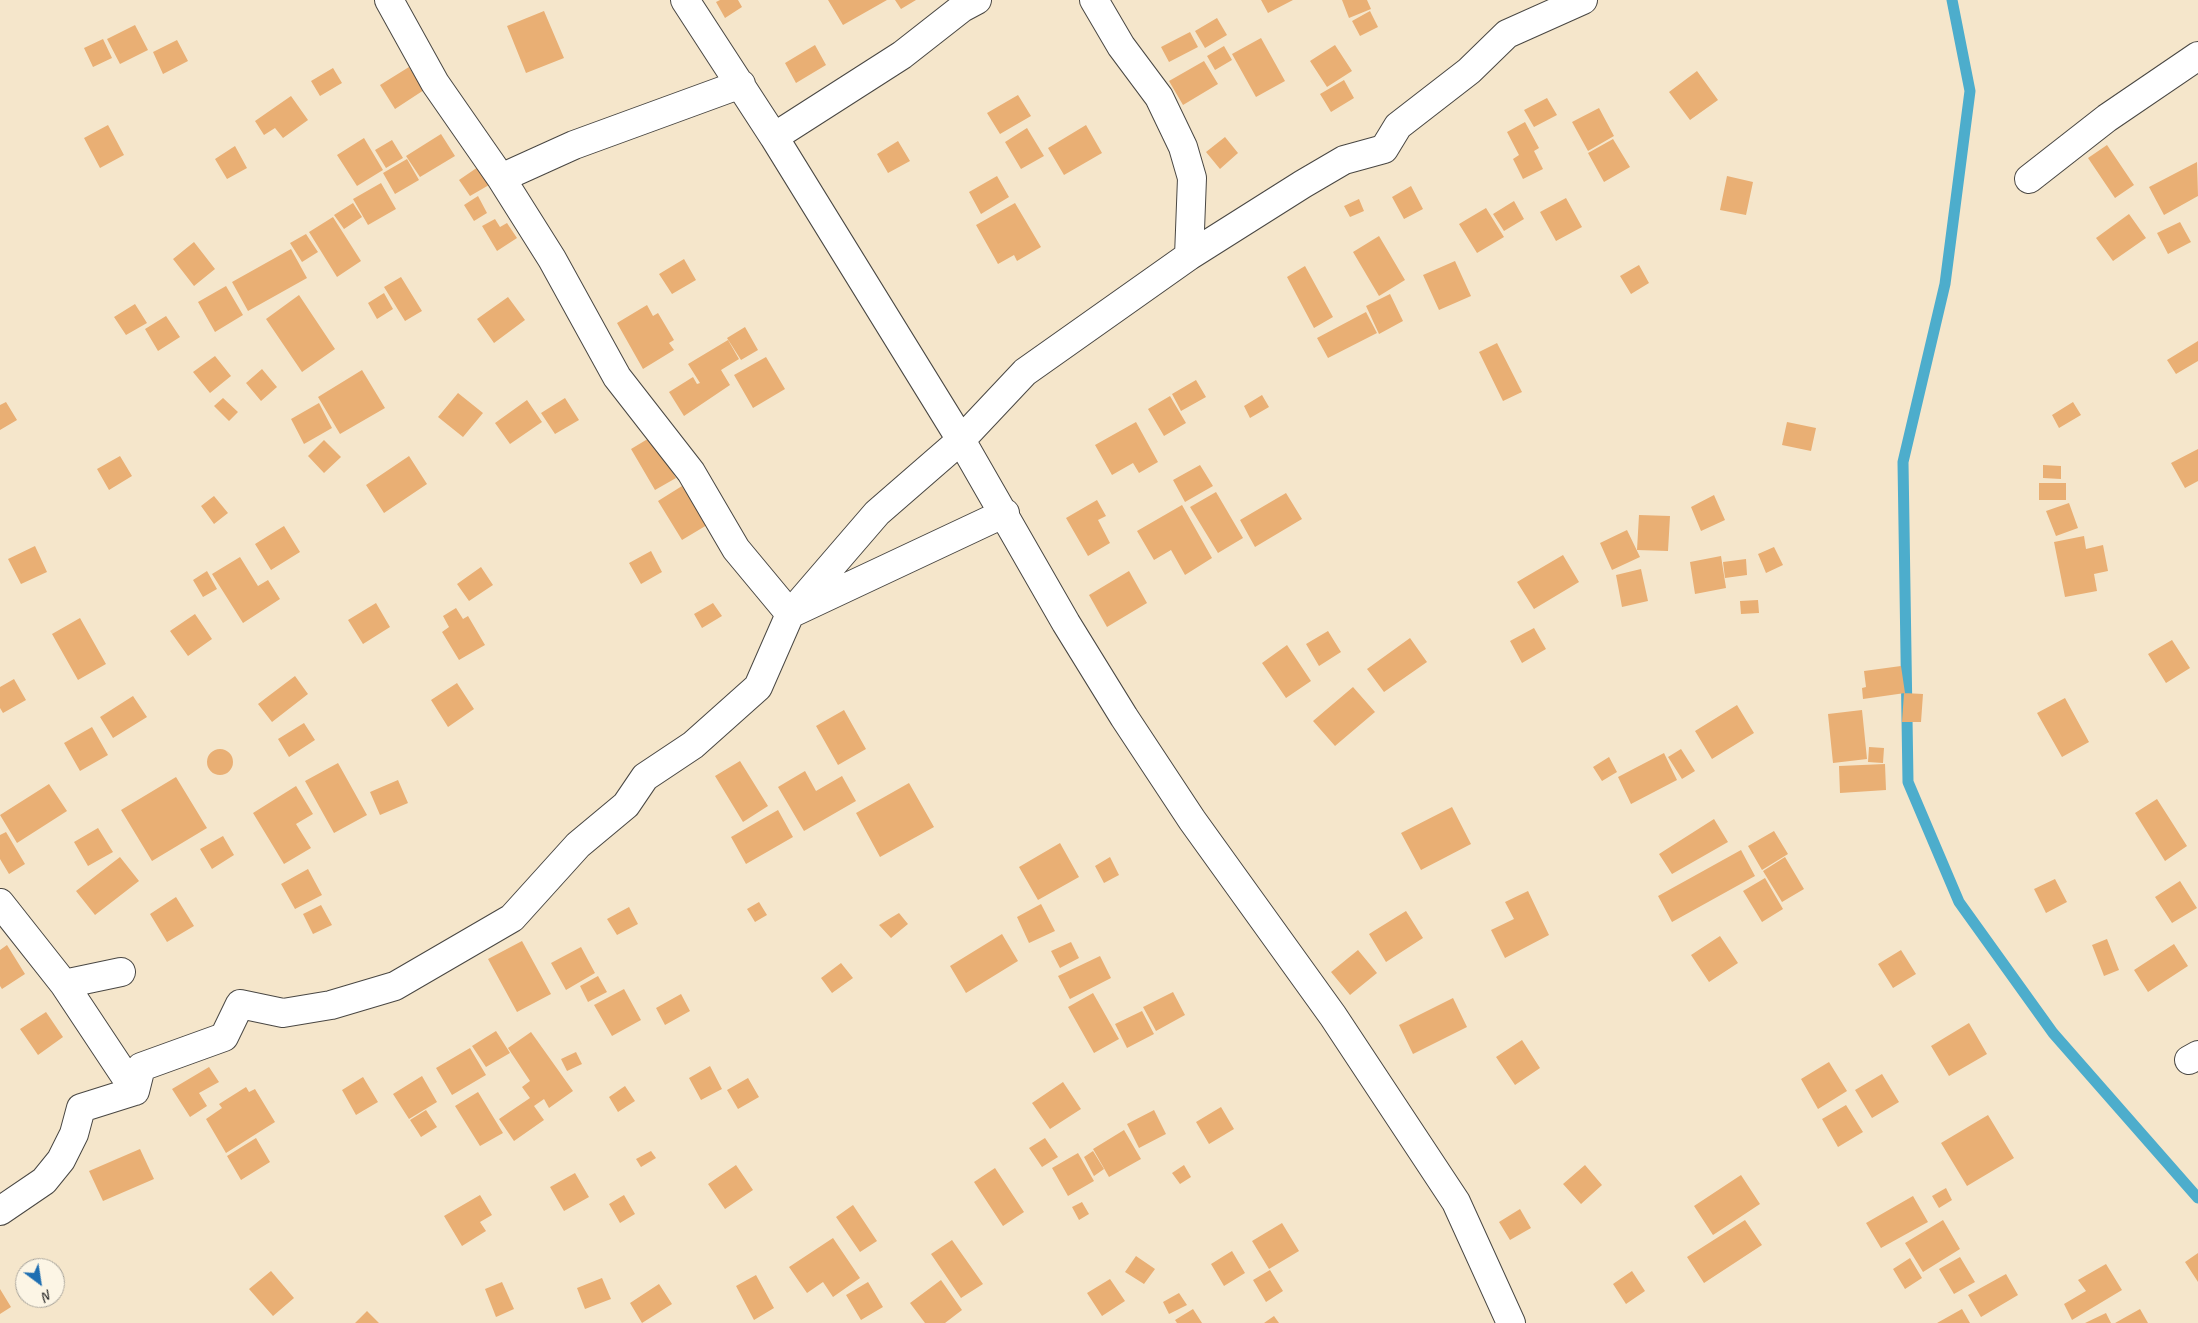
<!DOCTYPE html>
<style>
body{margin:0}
#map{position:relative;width:2198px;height:1323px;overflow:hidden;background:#f5e6cb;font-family:Caveat,sans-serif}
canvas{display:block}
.north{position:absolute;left:15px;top:1258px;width:50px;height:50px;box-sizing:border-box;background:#fcf5e5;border:1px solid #a8a49b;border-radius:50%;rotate:149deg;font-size:14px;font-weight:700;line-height:20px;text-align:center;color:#2b2b2b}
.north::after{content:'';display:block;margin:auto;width:18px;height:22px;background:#1f6fb2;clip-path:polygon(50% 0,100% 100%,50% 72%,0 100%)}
</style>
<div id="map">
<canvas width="2198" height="1323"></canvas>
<div class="north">N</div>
</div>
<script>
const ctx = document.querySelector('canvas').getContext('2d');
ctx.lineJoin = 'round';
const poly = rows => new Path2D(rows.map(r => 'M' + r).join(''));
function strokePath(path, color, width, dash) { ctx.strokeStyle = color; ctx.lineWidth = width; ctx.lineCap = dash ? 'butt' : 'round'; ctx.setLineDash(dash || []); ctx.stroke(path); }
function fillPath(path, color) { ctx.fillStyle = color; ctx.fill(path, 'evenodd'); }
strokePath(poly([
 [1952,0,1970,91,1945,284,1903,462,1908,782,1959,902,2053,1033,2198,1198]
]), '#4dadcc', 11);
fillPath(poly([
 [720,0,738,0,742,7,725,18,716,2],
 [828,0,887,0,843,25],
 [895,0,916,0,901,9],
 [1261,0,1293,0,1268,13],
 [1342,0,1367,0,1371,9,1349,18],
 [544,11,564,58,526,73,507,26],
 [1370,11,1378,27,1360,36,1352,21],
 [1217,18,1227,35,1205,48,1195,31],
 [135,25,148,50,120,64,107,39],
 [1190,32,1198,47,1169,62,1161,47],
 [1261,38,1285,81,1256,97,1232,54],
 [103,39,112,58,93,67,84,48],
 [177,40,188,61,163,74,153,52],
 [815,45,826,65,796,83,785,63],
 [1335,45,1352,71,1327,87,1310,61],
 [1224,46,1232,60,1215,70,1207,56],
 [1204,61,1218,84,1183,105,1169,81],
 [409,67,424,90,395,109,380,85],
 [333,68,342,83,320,96,311,81],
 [1697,71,1718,100,1690,120,1669,92],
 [1344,80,1354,98,1331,112,1320,94],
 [1018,95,1031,116,1000,134,987,113],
 [291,96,308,120,283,138,275,128,264,135,255,121],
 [1547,98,1557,115,1534,127,1524,110],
 [1599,108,1614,136,1588,151,1572,122],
 [1525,122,1539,148,1534,151,1543,169,1523,179,1513,159,1519,155,1507,132],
 [108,125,124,155,100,168,84,138],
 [1086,125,1102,153,1064,175,1048,148],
 [1027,128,1044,156,1021,169,1005,142],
 [441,134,455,156,420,177,406,156],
 [1225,137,1238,153,1220,169,1206,152],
 [364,138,383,170,357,186,337,155],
 [1613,139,1630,167,1604,182,1588,153],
 [392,140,403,158,386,168,375,150],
 [898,141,910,161,888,173,877,154],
 [2107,145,2134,185,2115,198,2088,158],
 [235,146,247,168,227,179,215,159],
 [407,159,419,180,395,194,383,173],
 [2197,162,2198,196,2164,215,2149,187],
 [478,167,489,185,470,196,459,180],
 [997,176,1009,197,981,214,969,192],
 [1727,176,1753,182,1746,215,1720,210],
 [381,183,396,209,368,225,353,199],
 [1411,186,1423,209,1404,219,1392,197],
 [478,196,487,213,474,221,464,205],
 [1566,198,1582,227,1556,241,1540,212],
 [1359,199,1364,211,1350,217,1344,206],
 [1514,201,1524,219,1504,231,1493,214],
 [353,203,362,217,344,229,334,215],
 [1015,203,1041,247,1017,261,1014,255,998,264,976,225],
 [1486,208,1504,237,1477,253,1459,224],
 [2129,214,2146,238,2113,261,2096,238],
 [333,217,361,261,337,277,309,232],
 [495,219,500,227,507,223,517,238,497,251,482,226],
 [2180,222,2191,242,2168,254,2157,233],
 [306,234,318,252,302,262,290,243],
 [1379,236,1405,280,1379,296,1353,252],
 [194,242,215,269,194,286,173,259],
 [291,249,307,278,248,311,232,282],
 [684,259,696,280,672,294,659,274],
 [1455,261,1471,296,1439,310,1423,275],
 [1639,265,1649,283,1631,294,1620,276],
 [1305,266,1333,317,1314,328,1287,277],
 [401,277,422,311,405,321,384,287],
 [226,286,243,315,215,332,198,302],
 [384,293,393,309,377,319,368,303],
 [1390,294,1403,321,1379,334,1366,306],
 [299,295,335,349,302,372,266,319],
 [508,297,525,320,494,343,477,319],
 [135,304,147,323,126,335,114,317],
 [647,305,653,316,658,313,674,340,669,343,674,350,643,369,617,323],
 [1366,312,1377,333,1328,358,1317,338],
 [166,316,180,337,158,351,145,329],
 [745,327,758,350,741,360,727,338],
 [728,340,739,359,721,370,730,385,684,416,669,392,693,377,697,384,700,383,688,364],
 [2198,341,2198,361,2176,374,2167,360],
 [1497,343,1522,392,1503,401,1479,352],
 [215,356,231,376,210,393,193,372],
 [766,357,785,389,753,408,734,375],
 [262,369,277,387,261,401,246,383],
 [362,370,385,408,340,434,318,397],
 [1196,380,1206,397,1181,411,1172,394],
 [458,393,483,413,463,437,438,417],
 [1262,395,1269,407,1250,418,1244,406],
 [1170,396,1186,423,1164,436,1148,409],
 [223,398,238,412,229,421,214,406],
 [565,398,579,420,555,434,541,413],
 [527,400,542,422,510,444,495,423],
 [6,402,17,420,0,430,0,405],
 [2073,402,2081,415,2059,428,2052,415],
 [319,403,332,428,304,444,291,419],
 [1136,422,1158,462,1139,473,1133,463,1112,475,1095,445],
 [1787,422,1816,428,1811,451,1782,445],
 [651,437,676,478,655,490,631,449],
 [324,440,341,457,324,473,308,456],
 [2198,449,2198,481,2185,488,2171,463],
 [120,456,132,476,109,490,97,469],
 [409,456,427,484,384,513,366,485],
 [1200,465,1213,486,1185,502,1173,480],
 [2043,465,2061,466,2061,479,2043,478],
 [2039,483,2066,483,2066,500,2039,500],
 [682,486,707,525,682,540,658,501],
 [1216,492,1243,538,1218,553,1190,507],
 [1286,493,1302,519,1255,547,1240,520],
 [1714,495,1725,520,1701,531,1691,507],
 [214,496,228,513,214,524,201,506],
 [1097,500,1106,516,1098,520,1110,543,1088,556,1066,518],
 [2069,503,2078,528,2056,536,2046,511],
 [1182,505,1212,558,1185,575,1171,550,1154,560,1137,531],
 [1639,515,1670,516,1668,551,1637,550],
 [284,526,300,552,271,570,255,544],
 [1627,530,1640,557,1612,570,1600,543],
 [2084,536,2086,549,2103,545,2108,571,2094,574,2097,591,2065,597,2054,542],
 [35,546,47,572,21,584,8,559],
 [1774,547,1783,565,1766,573,1758,554],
 [651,551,662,572,641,584,629,563],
 [1563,555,1579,582,1534,609,1517,582],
 [1721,556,1726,588,1695,594,1690,562],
 [240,557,258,586,268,580,280,599,243,623,212,574],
 [1746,559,1747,575,1725,578,1723,562],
 [481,567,493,585,469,601,457,584],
 [1641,569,1648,601,1622,607,1616,575],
 [207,571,217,589,203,597,193,580],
 [1129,571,1147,603,1107,627,1089,595],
 [1758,600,1759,613,1741,614,1740,601],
 [376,603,390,627,363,644,348,620],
 [713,603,722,616,702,628,694,614],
 [456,608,463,619,468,616,485,645,459,660,442,632,449,627,443,616],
 [195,614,212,639,188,656,170,631],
 [80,618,106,664,78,680,52,634],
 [1534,628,1546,649,1522,663,1510,641],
 [1328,631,1341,652,1319,666,1306,644],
 [1410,638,1427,662,1384,692,1367,669],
 [2172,640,2190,668,2166,683,2148,654],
 [1287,645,1311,681,1286,698,1262,663],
 [1901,666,1905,693,1863,699,1862,688,1866,687,1864,671],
 [295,676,308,694,272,722,258,704],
 [14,679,26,700,3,713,0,708,0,687],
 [457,683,474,709,448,727,431,700],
 [1353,687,1375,712,1335,746,1313,721],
 [1904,693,1923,694,1921,722,1902,722],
 [133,696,147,717,113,738,100,717],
 [2065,698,2089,742,2062,757,2037,713],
 [1737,705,1754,733,1712,759,1695,731],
 [844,710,866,749,838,765,816,726],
 [1862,710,1867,759,1833,763,1828,714],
 [304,723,315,740,289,757,278,739],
 [92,727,108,755,80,771,64,743],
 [1869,747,1884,748,1883,763,1868,762],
 '207 762a13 13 0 1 1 26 0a13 13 0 1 1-26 0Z',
 [1681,749,1695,771,1682,779,1668,757],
 [1664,753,1677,780,1631,804,1618,777],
 [1609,757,1617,772,1602,781,1593,767],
 [740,761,768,806,743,822,715,776],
 [338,763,367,815,334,833,305,781],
 [1885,764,1886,790,1840,793,1839,766],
 [805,771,816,791,842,776,856,801,804,831,778,787],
 [176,777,207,828,152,861,121,810],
 [398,780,408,803,380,815,370,792],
 [909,783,934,827,880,857,856,813],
 [49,784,67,811,17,843,0,815],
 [296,786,313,814,296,824,311,848,284,864,253,813],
 [2157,799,2187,846,2165,861,2135,813],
 [1452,807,1471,844,1421,870,1401,833],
 [778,810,793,837,746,864,731,837],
 [1714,819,1728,842,1672,874,1659,854],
 [98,828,113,852,88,866,74,842],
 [1774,831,1788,854,1762,870,1748,846],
 [6,832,25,864,9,874,0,859,0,835],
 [223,836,234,855,212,869,200,849],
 [1060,843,1079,877,1038,900,1019,867],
 [1741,850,1755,876,1672,922,1658,896],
 [120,857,139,881,95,915,76,891],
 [1110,857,1119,875,1104,883,1095,866],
 [1785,857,1804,889,1782,902,1763,871],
 [308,869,322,895,295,909,281,884],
 [1765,878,1783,909,1762,922,1743,891],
 [2055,879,2067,902,2046,913,2034,889],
 [2180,881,2197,908,2172,923,2155,897],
 [1528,891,1549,935,1505,958,1491,930,1514,919,1505,902],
 [176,897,194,926,167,942,150,914],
 [759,902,767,915,755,922,747,909],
 [1041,904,1055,931,1029,943,1017,917],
 [321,905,332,925,313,934,303,914],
 [629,907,638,924,617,935,607,919],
 [1406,911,1423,938,1386,962,1369,934],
 [899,913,908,924,891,938,879,925],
 [1002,934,1018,961,966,993,950,966],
 [1720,936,1738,963,1709,982,1691,955],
 [2107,939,2119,970,2104,976,2092,945],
 [522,941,551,994,517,1012,488,959],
 [1071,942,1079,958,1060,968,1051,951],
 [2174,944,2188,966,2148,992,2134,970],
 [7,945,25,974,2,989,0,986,0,950],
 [581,947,595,973,566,990,551,963],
 [1358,950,1377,973,1350,995,1331,972],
 [1901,950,1916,974,1893,988,1878,964],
 [1100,956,1111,978,1070,999,1058,976],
 [841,963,853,978,832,993,821,978],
 [598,976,607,992,588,1002,580,986],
 [624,989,641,1020,612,1036,594,1005],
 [1173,992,1185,1015,1156,1031,1143,1007],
 [1093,993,1119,1039,1094,1053,1068,1007],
 [681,994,690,1011,665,1025,656,1008],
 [1453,998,1467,1027,1413,1054,1399,1025],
 [1142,1011,1154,1034,1127,1048,1115,1024],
 [46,1012,63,1037,38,1055,20,1029],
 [1969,1023,1987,1054,1949,1076,1931,1046],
 [496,1031,510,1053,486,1067,472,1046],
 [531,1032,573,1091,549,1108,544,1099,534,1106,544,1120,514,1141,499,1119,530,1098,522,1087,530,1081,508,1048],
 [1522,1040,1540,1068,1515,1085,1496,1057],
 [470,1048,486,1075,452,1095,436,1068],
 [576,1052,582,1064,567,1071,561,1059],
 [1829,1062,1847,1091,1818,1109,1801,1079],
 [710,1066,722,1089,701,1100,689,1078],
 [209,1067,219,1082,199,1093,207,1106,190,1117,172,1089],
 [1882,1074,1899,1102,1872,1118,1855,1090],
 [422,1076,437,1102,409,1119,393,1094],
 [363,1077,378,1102,356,1115,342,1090],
 [748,1078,759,1097,738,1109,727,1090],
 [1063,1082,1081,1109,1050,1129,1032,1103],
 [625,1086,635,1101,618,1112,609,1097],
 [246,1087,249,1092,255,1089,275,1122,226,1153,206,1119,222,1108,219,1104],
 [478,1092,503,1133,480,1146,455,1106],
 [1846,1105,1863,1132,1838,1147,1822,1119],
 [1221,1107,1234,1129,1209,1144,1196,1122],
 [426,1110,437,1127,421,1137,410,1120],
 [1154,1110,1166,1134,1139,1148,1127,1124],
 [1988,1115,2014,1158,1967,1186,1941,1143],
 [1124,1130,1141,1159,1109,1177,1093,1149],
 [256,1138,270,1162,241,1180,227,1156],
 [1045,1138,1058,1157,1042,1167,1029,1148],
 [140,1149,154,1179,103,1201,89,1171],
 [651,1151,656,1158,641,1167,636,1159],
 [1093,1151,1104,1169,1094,1176,1084,1157],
 [1078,1153,1094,1181,1068,1196,1052,1168],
 [736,1165,753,1190,725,1209,708,1184],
 [1184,1165,1191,1177,1180,1184,1172,1173],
 [1585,1165,1602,1185,1581,1204,1563,1184],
 [995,1168,1024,1212,1003,1226,974,1182],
 [575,1173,589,1197,564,1211,550,1187],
 [1741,1175,1760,1204,1713,1235,1694,1206],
 [1946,1188,1952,1200,1939,1208,1932,1196],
 [480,1195,492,1215,480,1222,486,1231,462,1246,444,1216],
 [624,1195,635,1214,620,1223,609,1204],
 [1913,1196,1928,1222,1881,1248,1866,1223],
 [1082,1202,1089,1214,1079,1220,1072,1207],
 [853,1205,877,1241,860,1252,836,1217],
 [1520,1209,1531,1228,1510,1240,1499,1222],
 [1745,1220,1762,1245,1704,1283,1687,1257],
 [1943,1220,1960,1249,1923,1272,1905,1243],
 [1282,1223,1299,1251,1269,1269,1252,1241],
 [833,1238,860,1278,833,1297,823,1282,807,1293,789,1267],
 [952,1240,983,1284,961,1298,931,1254],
 [1232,1251,1245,1273,1224,1286,1211,1264],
 [2198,1253,2198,1282,2185,1262],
 [1136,1256,1155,1269,1144,1284,1125,1272],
 [1960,1257,1975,1282,1954,1294,1939,1269],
 [1910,1258,1922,1278,1905,1289,1893,1269],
 [2106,1264,2122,1290,2072,1320,2064,1304,2086,1291,2078,1280],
 [1270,1270,1283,1291,1266,1302,1253,1280],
 [271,1271,294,1298,273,1316,249,1289],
 [1632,1271,1645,1291,1626,1304,1613,1284],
 [2006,1274,2018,1295,1981,1317,1968,1295],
 [756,1275,774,1308,754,1320,736,1286],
 [602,1278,611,1299,585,1309,577,1288],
 [1110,1279,1125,1301,1102,1316,1087,1293],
 [941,1280,962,1310,945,1323,925,1323,910,1303],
 [502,1282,514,1309,496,1317,485,1289],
 [868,1282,883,1307,861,1320,846,1295],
 [659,1284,672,1304,642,1323,630,1303],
 [0,1289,11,1307,0,1314],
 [1179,1293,1187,1305,1169,1314,1163,1302],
 [1193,1309,1202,1323,1177,1323,1175,1320],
 [1962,1309,1970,1323,1937,1323],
 [2140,1309,2148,1323,2115,1323],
 [367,1311,379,1323,355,1323],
 [2106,1313,2111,1323,2085,1323],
 [1274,1316,1279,1323,1264,1323]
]), '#e9af74');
const minor = poly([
 [389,0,435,83,501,178,552,259,617,377,691,472,736,549,790,614,1005,513],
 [685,0,774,137,961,440,1066,623,1124,717,1192,820,1333,1016,1456,1202,1511,1323],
 [1094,0,1121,46,1159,97,1183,147,1192,178,1189,256],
 [774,137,902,55,962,8,977,0],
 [501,178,574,145,741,84],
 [2029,179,2107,118,2198,56],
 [0,903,64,984,135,1091],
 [64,984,121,972],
 [2189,1060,2198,1055],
 [0,1211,44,1181,61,1160,74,1134,81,1108,135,1091,141,1067,224,1037,240,1004,283,1013,331,1005,395,986,512,918,578,845,626,805,645,777,693,745,758,687,790,614,877,513,961,440,1025,372,1189,256,1303,184,1344,160,1384,149,1398,126,1469,71,1507,34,1583,0]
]);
strokePath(minor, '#494743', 30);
strokePath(minor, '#fff', 28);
</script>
